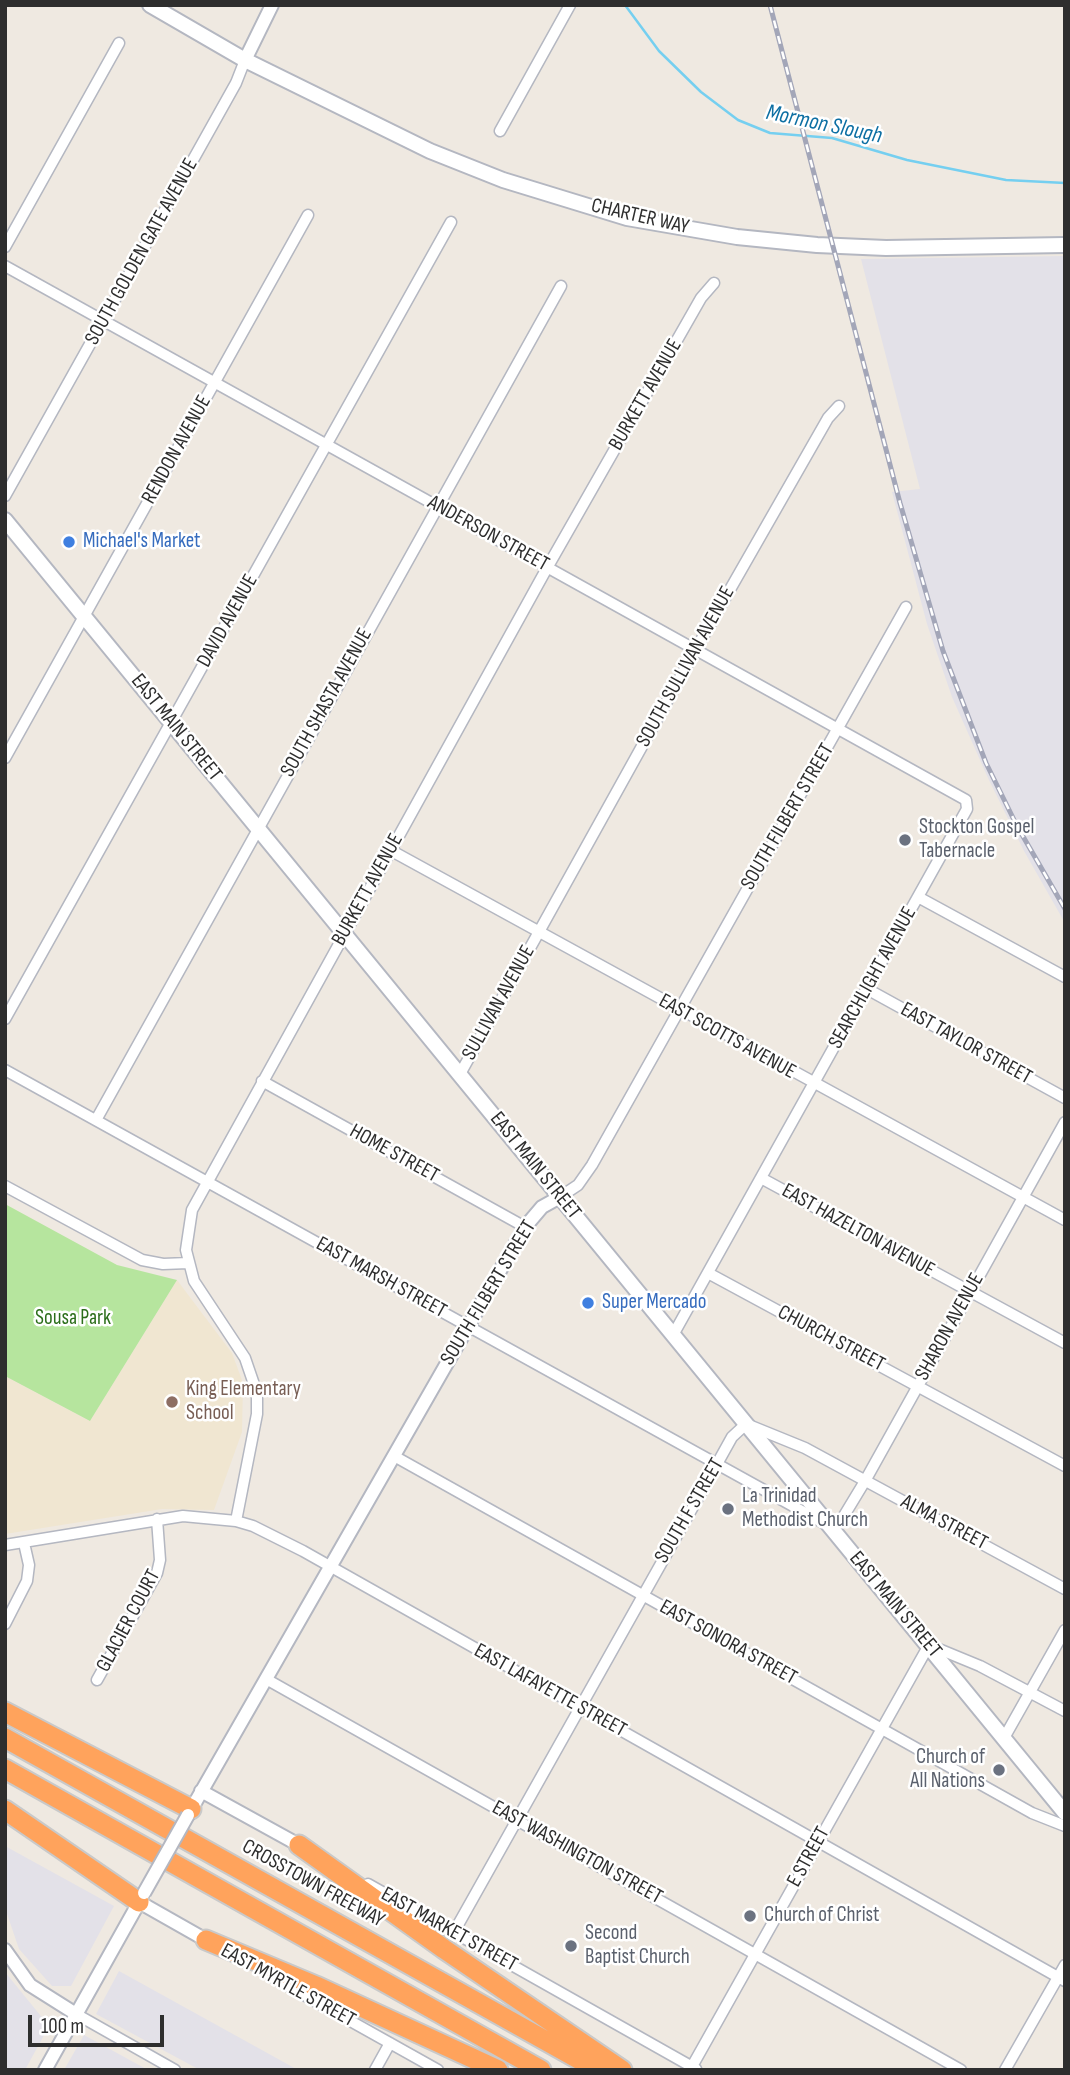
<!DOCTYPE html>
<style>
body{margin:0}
#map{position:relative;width:1070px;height:2075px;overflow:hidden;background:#efe9e1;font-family:"Sofia Sans Condensed",sans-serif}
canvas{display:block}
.frame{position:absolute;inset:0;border:7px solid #2e2e2e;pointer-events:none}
.scale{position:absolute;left:28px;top:2015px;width:136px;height:32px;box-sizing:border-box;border:4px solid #2e2e2e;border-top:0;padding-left:9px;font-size:21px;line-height:24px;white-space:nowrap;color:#2e2e2e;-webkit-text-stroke:5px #fff;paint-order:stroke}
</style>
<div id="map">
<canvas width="1070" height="2075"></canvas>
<div class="frame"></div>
<div class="scale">100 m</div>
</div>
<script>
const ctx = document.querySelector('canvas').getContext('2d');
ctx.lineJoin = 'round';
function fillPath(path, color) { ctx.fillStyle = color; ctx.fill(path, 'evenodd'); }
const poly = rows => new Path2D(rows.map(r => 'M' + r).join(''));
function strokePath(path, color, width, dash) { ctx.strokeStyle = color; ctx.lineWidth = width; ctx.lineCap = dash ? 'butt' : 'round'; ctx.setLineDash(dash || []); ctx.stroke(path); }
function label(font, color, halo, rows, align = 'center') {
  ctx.font = font + ' "Sofia Sans Condensed",sans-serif'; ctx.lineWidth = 5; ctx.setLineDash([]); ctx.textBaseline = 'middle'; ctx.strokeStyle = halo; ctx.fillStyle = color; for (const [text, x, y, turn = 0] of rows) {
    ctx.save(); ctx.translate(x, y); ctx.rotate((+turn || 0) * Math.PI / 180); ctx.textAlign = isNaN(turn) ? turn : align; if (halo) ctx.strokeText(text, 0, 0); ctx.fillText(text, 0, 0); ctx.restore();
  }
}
fillPath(poly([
 [1065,256,1065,923,1024,851,988,778,952,697,927,624,892,492,920,489,861,259],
 [5,1846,114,1906,71,1986,52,1986,19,1949,5,1908],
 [119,1971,298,2070,200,2070,96,2014],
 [5,1972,49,2026,25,2070,5,2070],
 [84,2035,148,2070,64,2070]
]), '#e3e1e8');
fillPath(poly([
 [177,1280,232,1353,243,1383,242,1432,214,1510,162,1509,5,1534,5,1376,90,1421]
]), '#f0e6d1');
fillPath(poly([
 [5,1204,117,1265,177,1280,90,1421,5,1376]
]), '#b6e59e');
strokePath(poly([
 [625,5,659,51,701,92,738,120,770,133,832,138,907,160,1006,180,1065,183]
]), '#75cff0', 2.5);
const minor = poly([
 [500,131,570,5],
 [5,247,119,43],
 [5,266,966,800,967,809,673,1335],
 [5,496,236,83,245,60],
 [5,758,308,215],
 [390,850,1065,1220],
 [918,897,1065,977],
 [867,989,1065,1098],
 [5,1019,451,222],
 [5,1070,829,1526,842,1519,865,1481,1065,1122],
 [460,1074,696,649,828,418,839,406],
 [262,1081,525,1227],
 [96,1120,561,286],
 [761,1178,1065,1343],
 [5,1186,142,1260,163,1264,188,1263],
 [560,1197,578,1185,592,1165,906,607],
 [708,1273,1065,1466],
 [394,1456,1032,1813,1065,1826],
 [236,1521,257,1414,257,1393,245,1358,194,1281,186,1250,192,1210,547,568,701,298,714,283],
 [5,1545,183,1516,236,1521,253,1526,303,1551,1065,1981],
 [5,1624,27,1581,29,1565,24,1543],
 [266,1679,961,2070],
 [97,1680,157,1573,160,1560,157,1519],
 [1004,1738,1065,1630],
 [368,1884,696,2069],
 [454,1932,717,1464,732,1437,746,1424,805,1448,1065,1589],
 [270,1976,438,2070],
 [76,2014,175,2070],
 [375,2070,390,2043],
 [690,2070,929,1645,980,1666,1065,1711],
 [1005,2070,1065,1965]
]);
const tertiary = poly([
 [245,60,272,5],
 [201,1791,299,1845],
 [188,1815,525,1227,542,1207,560,1197],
 [139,1902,206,1940],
 [5,1950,30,1985,76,2014],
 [45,2070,142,1897]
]);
const secondary = poly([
 [150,5,245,60,430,151,503,180,627,218,737,237,817,245,886,248,1065,245],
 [5,520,1065,1813]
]);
const motorway = poly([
 [5,1712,191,1809],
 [5,1738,598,2070],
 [5,1769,541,2070],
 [5,1810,139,1902],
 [299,1845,444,1949,622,2070],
 [206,1940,316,1986,498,2070]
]);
strokePath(minor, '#b4b7c1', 13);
strokePath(tertiary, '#b4b7c1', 16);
strokePath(secondary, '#b4b7c1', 18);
strokePath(motorway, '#c9c9c9', 23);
strokePath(minor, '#fff', 10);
strokePath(tertiary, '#fff', 12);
strokePath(secondary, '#fff', 14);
strokePath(motorway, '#ffa35c', 19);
const rail = poly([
 [770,5,900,503,943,651,986,763,1017,826,1065,909]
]);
strokePath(rail, '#a3a6b8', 5);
strokePath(rail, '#fff', 2.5, [8]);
const tertiaryBridge = poly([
 [144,1893,188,1815]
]);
strokePath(tertiaryBridge, '#b4b7c1', 16, []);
strokePath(tertiaryBridge, '#fff', 12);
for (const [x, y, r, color] of [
 [69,542,7,"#3f7fe0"],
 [905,840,7,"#6b7280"],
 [588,1303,7,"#3f7fe0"],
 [172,1402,7,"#8d6e63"],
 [728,1509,7,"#6b7280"],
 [999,1770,7,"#6b7280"],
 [750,1916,7,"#6b7280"],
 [571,1946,7,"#6b7280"]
]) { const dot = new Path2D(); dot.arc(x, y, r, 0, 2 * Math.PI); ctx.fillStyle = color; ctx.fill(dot); strokePath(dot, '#fff', 2.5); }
label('21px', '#2e2e2e', '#fff', [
 ["CHARTER WAY",640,217,13],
 ["SOUTH GOLDEN GATE AVENUE",142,252,-61],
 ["BURKETT AVENUE",646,395,-60],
 ["RENDON AVENUE",177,450,-61],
 ["ANDERSON STREET",488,534,29],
 ["DAVID AVENUE",228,621,-61],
 ["SOUTH SULLIVAN AVENUE",686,667,-61],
 ["SOUTH SHASTA AVENUE",327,703,-61],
 ["EAST MAIN STREET",176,728,51],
 ["SOUTH FILBERT STREET",788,817,-60],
 ["BURKETT AVENUE",368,890,-61],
 ["SEARCHLIGHT AVENUE",873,978,-61],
 ["SULLIVAN AVENUE",499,1003,-61],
 ["EAST SCOTTS AVENUE",727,1037,29],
 ["EAST TAYLOR STREET",966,1044,29],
 ["HOME STREET",394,1154,29],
 ["EAST MAIN STREET",535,1166,51],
 ["EAST HAZELTON AVENUE",858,1231,29],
 ["EAST MARSH STREET",381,1278,29],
 ["SOUTH FILBERT STREET",489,1293,-59],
 ["SHARON AVENUE",950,1327,-61],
 ["CHURCH STREET",831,1339,28],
 ["SOUTH F STREET",690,1511,-60],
 ["ALMA STREET",944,1523,28],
 ["EAST MAIN STREET",895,1605,50],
 ["GLACIER COURT",129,1621,-62],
 ["EAST SONORA STREET",728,1643,29],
 ["EAST LAFAYETTE STREET",550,1691,29],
 ["EAST WASHINGTON STREET",577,1853,29],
 ["E STREET",809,1857,-61],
 ["CROSSTOWN FREEWAY",313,1884,29],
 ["EAST MARKET STREET",449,1930,29],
 ["EAST MYRTLE STREET",288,1986,29]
]);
label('21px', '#366cbe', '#fff', [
 ["Michael's Market",83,542],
 ["Super Mercado",602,1303]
], 'left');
label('21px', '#5b616d', '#fff', [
 ["Stockton Gospel",919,828],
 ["Tabernacle",919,852],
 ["La Trinidad",742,1497],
 ["Methodist Church",742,1521],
 ["Church of",985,1758,"right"],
 ["All Nations",985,1782,"right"],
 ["Church of Christ",764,1916],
 ["Second",585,1934],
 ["Baptist Church",585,1958]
], 'left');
label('21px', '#2c6e1b', '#fff', [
 ["Sousa Park",73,1319]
]);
label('21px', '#785e54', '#fff', [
 ["King Elementary",186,1390],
 ["School",186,1414]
], 'left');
label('italic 23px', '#0d6fa3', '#fff', [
 ["Mormon Slough",824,125,12]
]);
</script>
